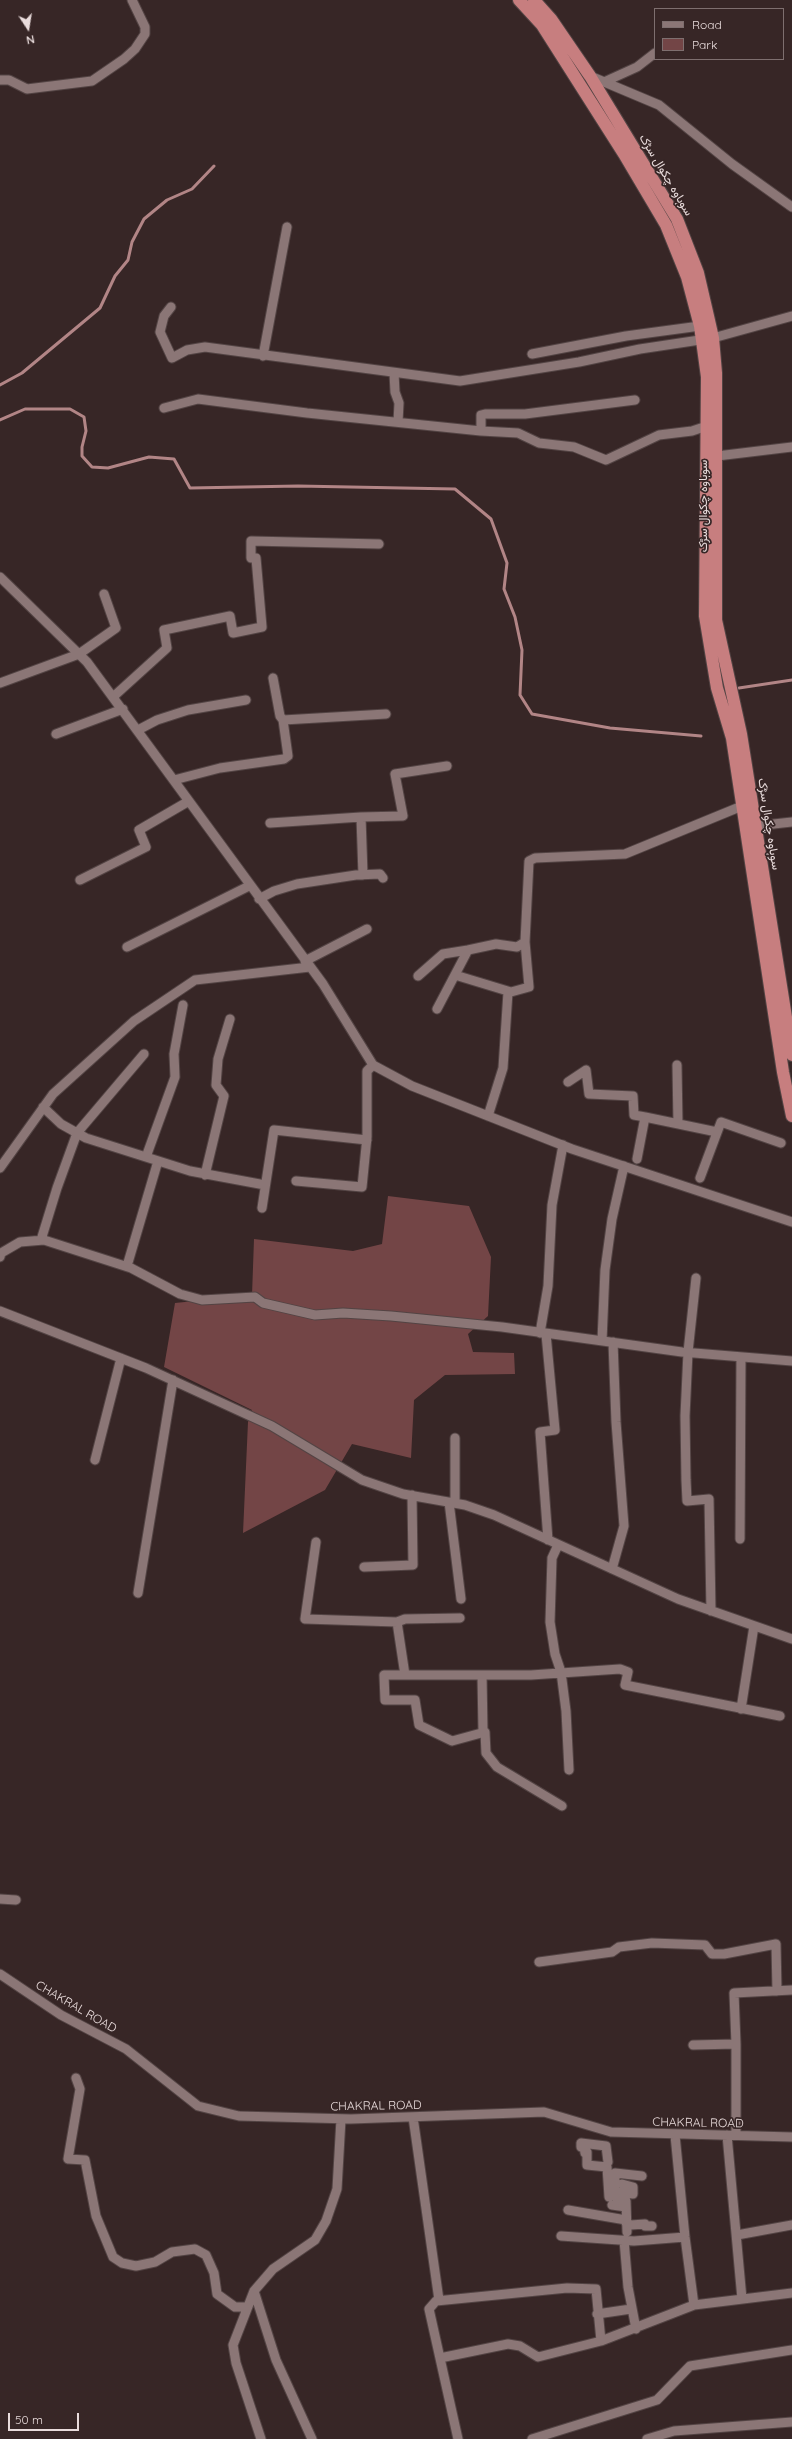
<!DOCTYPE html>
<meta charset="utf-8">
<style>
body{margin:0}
#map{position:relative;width:792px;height:2439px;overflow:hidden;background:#372626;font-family:Quicksand,sans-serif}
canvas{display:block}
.legend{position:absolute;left:654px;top:8px;width:130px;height:52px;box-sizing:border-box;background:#372626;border:1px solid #7e6f6f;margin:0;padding:5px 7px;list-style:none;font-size:12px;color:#e9dcdc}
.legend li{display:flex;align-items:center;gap:8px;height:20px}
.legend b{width:20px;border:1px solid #7e6f6f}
.north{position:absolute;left:8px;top:8px;width:40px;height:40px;-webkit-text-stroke:3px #372626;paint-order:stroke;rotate:168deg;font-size:11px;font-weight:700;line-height:16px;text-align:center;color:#e9dcdc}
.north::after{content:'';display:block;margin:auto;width:14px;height:18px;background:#e9dcdc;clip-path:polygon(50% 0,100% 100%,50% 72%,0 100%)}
.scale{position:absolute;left:8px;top:2413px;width:71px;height:18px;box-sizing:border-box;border:2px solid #e9dcdc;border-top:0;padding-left:5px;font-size:12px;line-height:14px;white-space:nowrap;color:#e9dcdc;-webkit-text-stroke:3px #372626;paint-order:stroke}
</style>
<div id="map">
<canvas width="792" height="2439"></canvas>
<ul class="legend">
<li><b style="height:5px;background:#8b7676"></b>Road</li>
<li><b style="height:11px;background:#734546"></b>Park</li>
</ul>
<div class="north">N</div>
<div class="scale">50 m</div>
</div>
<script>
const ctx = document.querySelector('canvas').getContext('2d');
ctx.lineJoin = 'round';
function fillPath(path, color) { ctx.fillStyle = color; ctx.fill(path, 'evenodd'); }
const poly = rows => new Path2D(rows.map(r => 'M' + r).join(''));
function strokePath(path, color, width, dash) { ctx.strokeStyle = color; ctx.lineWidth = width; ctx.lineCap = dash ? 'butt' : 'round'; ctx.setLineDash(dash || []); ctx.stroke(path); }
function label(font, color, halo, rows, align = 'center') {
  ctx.font = font + ' Quicksand,Vazirmatn,sans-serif'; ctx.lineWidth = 3.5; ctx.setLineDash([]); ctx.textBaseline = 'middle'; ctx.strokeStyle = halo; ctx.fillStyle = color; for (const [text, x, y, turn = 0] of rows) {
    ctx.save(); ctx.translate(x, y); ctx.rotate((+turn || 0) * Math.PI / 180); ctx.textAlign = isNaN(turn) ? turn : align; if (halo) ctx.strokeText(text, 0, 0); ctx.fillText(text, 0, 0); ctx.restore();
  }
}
fillPath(poly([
 [388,1196,469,1206,491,1257,488,1316,468,1334,473,1352,514,1353,515,1374,445,1375,414,1400,411,1458,352,1444,325,1490,243,1533,248,1422,252,1410,164,1367,175,1303,252,1295,254,1239,353,1251,382,1244]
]), '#734546');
strokePath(poly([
 [0,385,22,373,100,308,115,276,128,260,132,242,144,219,167,200,192,189,214,166],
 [0,420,25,409,70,409,84,417,86,431,82,447,82,456,92,467,108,468,149,457,174,459,190,488,298,486,455,489,491,519,507,563,504,589,515,617,522,650,520,695,532,714,610,728,701,736],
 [739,688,792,680]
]), '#b28586', 3);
const minor = poly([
 [590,76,659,105,732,164,792,207],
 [0,80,9,80,27,89,92,81,124,59,135,49,145,34,145,27,132,0],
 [604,82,637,67,655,53],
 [171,307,164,316,160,332,172,358,187,350,205,347,460,381,579,362,640,349,713,338,792,316],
 [532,354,626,336,700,326],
 [263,356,287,227],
 [394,373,395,392,399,403,398,422],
 [164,408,198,399,307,413,481,431,518,433,539,443,574,447,606,460,659,435,692,431,707,426],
 [481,431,481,415,485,414,525,414,635,400],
 [717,456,792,447],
 [0,577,87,662,323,984,373,1065,412,1086,572,1149,792,1222],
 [273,678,280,716,283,720],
 [0,683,79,654,116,628,104,594],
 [113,697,167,648,164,630,230,616,233,633,262,627,256,558,251,558,251,541,379,544],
 [138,730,157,720,188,710,246,700],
 [56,734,123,709],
 [174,780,220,768,284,759,288,756,283,720,386,714],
 [361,817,403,816,395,774,447,766],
 [270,823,361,817,363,875],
 [755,826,792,822],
 [80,880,146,847,139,830,189,801],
 [259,899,274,891,297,884,356,875,380,874,383,878],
 [127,947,249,886],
 [305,961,367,929],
 [455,975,511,992,529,987,525,942,529,861,535,858,625,854,742,806],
 [418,976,443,954,468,950],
 [437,1009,468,950,496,944,517,947,525,942],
 [677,1065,678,1124],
 [568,1082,586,1070,589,1094,633,1096,634,1115,645,1117,637,1159],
 [43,1107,61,1124,86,1138,190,1171,265,1185],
 [488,1116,503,1068,508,992],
 [645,1117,717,1132],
 [146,1157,175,1077,174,1054,183,1005],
 [0,1168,53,1094,134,1021,195,980,310,967],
 [205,1175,224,1096,216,1085,218,1059,230,1019],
 [700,1178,721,1122,781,1143],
 [296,1181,362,1187,367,1137,367,1071,373,1065],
 [262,1208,274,1130,367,1140],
 [41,1240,57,1188,77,1133,144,1054],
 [0,1257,1,1253,20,1242,44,1240,131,1268,180,1294,202,1300,255,1297,263,1303,315,1315,343,1313,391,1316,502,1327,682,1352,792,1361],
 [127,1266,158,1161],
 [696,1278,688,1352,685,1416,686,1480,687,1501,709,1499,711,1611],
 [0,1311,146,1368,272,1426,362,1480,403,1494,465,1505,494,1515,678,1599,792,1639],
 [540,1333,548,1286,552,1205,563,1145],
 [546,1334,555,1430,540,1432,548,1540],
 [602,1341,605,1270,612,1219,624,1166],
 [95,1460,121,1358],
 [449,1502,461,1599],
 [455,1503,455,1438],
 [740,1539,741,1357],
 [316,1542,305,1619,397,1622,405,1675],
 [558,1545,552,1558,550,1622,555,1654,561,1672,566,1711,569,1770],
 [364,1567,413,1565,412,1495],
 [612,1569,624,1526,616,1422,613,1342],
 [138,1593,173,1380],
 [397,1622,405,1619,460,1618],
 [482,1675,483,1732],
 [741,1709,754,1626],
 [562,1806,497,1767,486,1753,485,1732,452,1741,419,1725,415,1700,385,1700,384,1675,531,1675,620,1669,628,1672,625,1685,780,1716],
 [0,1899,16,1900],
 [539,1962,612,1952,619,1947,652,1943,705,1945,712,1954,724,1954,776,1944,777,1991],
 [0,1974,61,2015,126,2049,198,2106,239,2116,351,2119,544,2112,611,2132,792,2137],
 [736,2044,734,1993,792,1990],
 [693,2045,736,2044,736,2135],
 [76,2078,80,2089,68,2159,85,2160,96,2216,113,2257,122,2263,136,2266,155,2262,172,2252,195,2249,206,2255,214,2273,217,2294,235,2307,247,2307],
 [413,2117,439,2300],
 [675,2135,685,2237,694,2305],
 [727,2135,742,2299],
 [608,2162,606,2146,581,2143,581,2147,584,2147,585,2153,587,2152,587,2165,607,2167,609,2197,612,2195,626,2201,627,2232],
 [622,2184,633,2187,633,2194,615,2192,615,2173,642,2176],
 [612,2205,626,2207],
 [568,2210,626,2220],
 [626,2223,631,2225,645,2224,645,2226,652,2226],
 [737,2235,792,2225],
 [561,2236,634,2241,685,2237],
 [624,2240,628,2287,636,2329],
 [254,2291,276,2360,312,2439],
 [597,2314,631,2309],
 [440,2358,508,2344,520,2346,538,2357,601,2341,694,2305,792,2293],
 [261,2439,236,2363,233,2345,254,2291,273,2269,315,2240,326,2221,337,2189,341,2119],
 [458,2439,429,2309,436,2301,567,2288,596,2289,601,2341],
 [532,2439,657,2400,690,2366,792,2350],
 [647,2439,674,2431,792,2422]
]);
const highway = poly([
 [519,0,542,25,624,154,666,225,687,277,700,326,707,377,705,616,717,688,732,738,783,1072,792,1116],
 [534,0,551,19,590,76,677,219,698,273,708,316,713,338,716,373,716,620,741,734,792,1055]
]);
strokePath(minor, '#534444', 11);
strokePath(highway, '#534444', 14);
strokePath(minor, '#8b7676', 9);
strokePath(highway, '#c77e7f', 12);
label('12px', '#e9dcdc', '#372626', [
 ["سوہاوہ چکوال سڑک",666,175,59],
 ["سوہاوہ چکوال سڑک",703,506,-90],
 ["سوہاوہ چکوال سڑک",769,824,81],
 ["CHAKRAL ROAD",76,2007,30],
 ["CHAKRAL ROAD",376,2106,-1],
 ["CHAKRAL ROAD",698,2123,1]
]);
</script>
